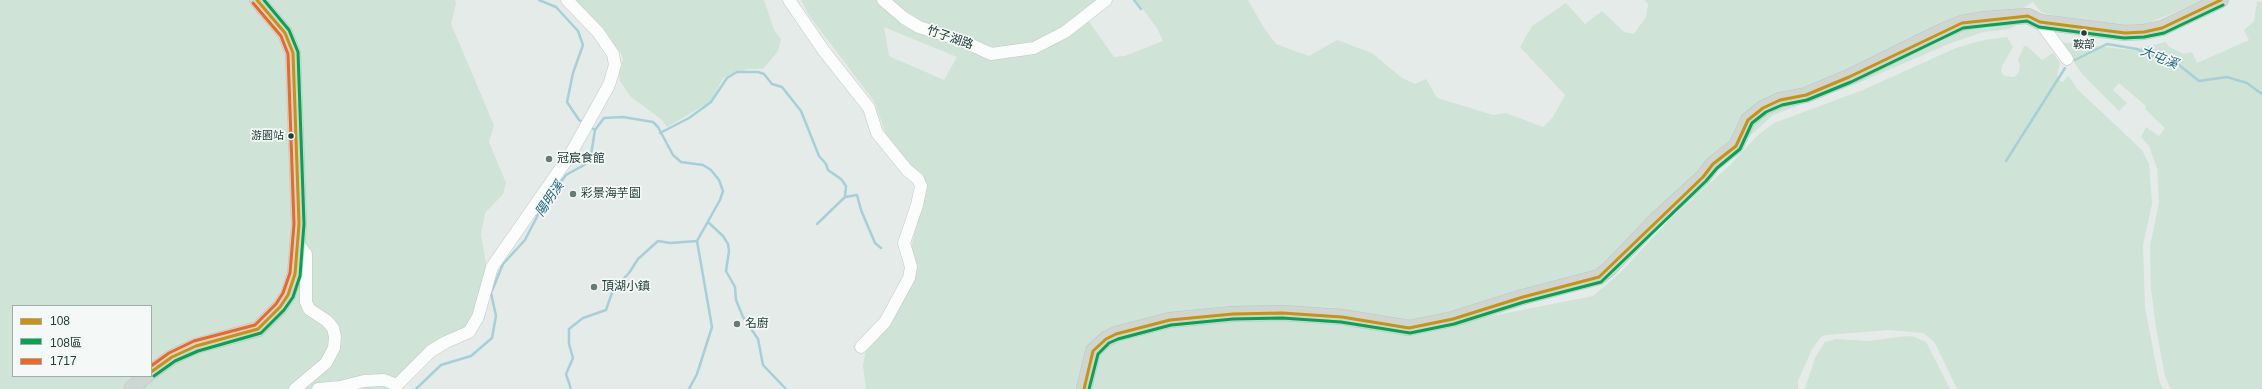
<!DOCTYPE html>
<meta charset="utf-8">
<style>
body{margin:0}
#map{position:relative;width:2262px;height:389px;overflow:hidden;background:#e5ebe8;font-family:Helvetica,"Noto Sans TC",sans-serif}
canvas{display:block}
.legend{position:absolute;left:12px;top:305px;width:140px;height:72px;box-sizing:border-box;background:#f4f9f7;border:1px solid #a0aeab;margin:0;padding:5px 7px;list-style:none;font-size:12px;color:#233e38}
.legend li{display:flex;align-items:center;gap:8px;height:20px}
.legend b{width:20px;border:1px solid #a0aeab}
</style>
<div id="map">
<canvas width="2262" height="389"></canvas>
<ul class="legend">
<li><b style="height:5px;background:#cd910b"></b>108</li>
<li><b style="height:5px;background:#00a651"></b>108區</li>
<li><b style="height:5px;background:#f26522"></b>1717</li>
</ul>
</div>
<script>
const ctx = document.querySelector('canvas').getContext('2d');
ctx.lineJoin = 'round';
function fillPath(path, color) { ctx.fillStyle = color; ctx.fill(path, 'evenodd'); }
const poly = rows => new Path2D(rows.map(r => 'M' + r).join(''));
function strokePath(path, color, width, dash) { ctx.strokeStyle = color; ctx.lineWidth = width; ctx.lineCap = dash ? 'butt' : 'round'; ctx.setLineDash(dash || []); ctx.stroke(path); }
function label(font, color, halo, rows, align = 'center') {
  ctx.font = font + ' Helvetica,"Noto Sans TC",sans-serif'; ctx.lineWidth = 3.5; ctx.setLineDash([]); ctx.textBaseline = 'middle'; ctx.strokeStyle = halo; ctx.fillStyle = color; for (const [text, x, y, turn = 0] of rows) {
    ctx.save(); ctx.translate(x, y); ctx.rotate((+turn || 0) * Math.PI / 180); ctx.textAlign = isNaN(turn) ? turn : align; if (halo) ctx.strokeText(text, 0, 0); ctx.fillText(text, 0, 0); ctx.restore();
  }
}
fillPath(poly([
 [0,0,455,0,456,3,451,24,494,125,489,142,506,183,503,194,485,213,481,235,487,269,479,300,467,326,391,389,0,389],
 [13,306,151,306,151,376,13,376],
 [574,0,764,0,774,30,781,39,778,51,763,69,747,69,723,78,711,101,667,127,662,120,630,96,620,81,619,73,623,59,621,53],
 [801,0,1099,0,1088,20,1114,57,1125,56,1163,41,1157,28,1136,0,1248,0,1264,28,1276,44,1309,56,1337,40,1372,53,1402,78,1415,84,1426,79,1437,98,1493,115,1506,113,1543,127,1553,117,1565,95,1520,47,1532,26,1566,3,1585,24,1602,11,1624,32,1634,34,1646,17,1648,4,1644,0,2204,0,2144,25,2115,27,2055,16,2041,12,2033,2,2022,9,2021,22,2010,29,1983,32,1951,43,1858,83,1773,115,1734,150,1598,283,1589,288,1453,316,1392,323,1259,310,1113,333,1079,389,866,389,863,365,868,341,898,305,924,192,886,134,874,101,808,14],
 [884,27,957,57,944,80,889,56],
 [2262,1,2262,389,2171,389,2165,376,2156,328,2151,289,2150,246,2159,203,2157,168,2149,146,2141,137,2146,127,2159,136,2165,128,2145,109,2146,106,2119,83,2113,90,2127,103,2119,111,2083,75,2060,42,2131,50,2166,42,2169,47,2184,54,2192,52,2197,63,2249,40,2244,30,2254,21,2257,2],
 [2007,37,2013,47,2002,66,2001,71,2004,76,2014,77,2019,72,2020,66,2018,60,2024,46,2027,46,2042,60,2053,53,2060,63,2057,75,2060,81,2063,82,2068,76,2070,78,2077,89,2142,150,2149,164,2152,204,2143,245,2145,308,2159,380,2163,389,1957,389,1935,343,1931,339,1923,333,1889,330,1826,335,1821,337,1812,349,1798,381,1798,389,1088,389,1099,353,1107,343,1160,327,1230,318,1461,322,1593,296,1620,273,1669,220,1731,164,1758,135,1774,123,1863,90,1956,48,1984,40],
 [1907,336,1915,337,1926,342,1950,389,1805,389,1815,358,1825,342,1836,339,1868,341]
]), '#cfe3d6');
strokePath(poly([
 [539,0,556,7,578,31,583,45,573,73,567,102,579,120,584,123],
 [1134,0,1141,9],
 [2075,60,2107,44,2137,49,2152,56,2169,59,2179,65,2199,81,2227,77,2247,83,2262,94],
 [595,130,604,118,623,117,653,122,658,127,673,155,681,162,703,165,711,170,719,180,723,191,720,200,697,241,712,327,697,374,689,389],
 [660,133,689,118,711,102,727,78,737,72,758,72,764,74,772,84,782,87,801,111,819,156,826,164,828,170,841,179,846,186,845,197,857,195,861,210,875,243,881,248],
 [2006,161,2065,68],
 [708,222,723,236,728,244,729,251,726,271,735,287,736,300,743,317,758,339,763,365,786,389],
 [817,224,845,197],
 [416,389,441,365,471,356,492,338,496,316,491,293,503,264,525,240,542,207,566,175,584,165,591,155,595,130,590,127],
 [571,389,566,374,573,358,569,344,569,329,583,318,606,310,613,290,629,273,638,259,658,241,670,243,697,241]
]), '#a7cfd7', 2.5);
const minor = poly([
 [789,0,824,51,869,108,877,133,907,170,918,179,921,186,917,205,904,243,911,267,909,278,885,322,861,347],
 [883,0,904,18,919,27,963,41,991,54,1034,48,1065,32,1106,0],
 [2040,22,2067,59],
 [295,389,326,363,334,348,335,337,333,328,327,321,309,309,306,302,306,254,298,244],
 [318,389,340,387,364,381,384,380,397,385],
 [396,389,397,385,431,351,446,342,469,332,478,317,492,267,570,155,609,85,615,65,613,54,598,32,567,0]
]);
const major = poly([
 [151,372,172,357,196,346,258,329,280,307,288,295,295,274,299,224,293,53,285,33,257,0],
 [131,389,146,376],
 [1084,389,1093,351,1106,339,1116,334,1170,320,1233,314,1282,313,1342,317,1409,328,1453,319,1523,297,1599,277,1609,269,1656,220,1703,177,1713,164,1736,146,1748,120,1763,108,1780,100,1806,95,1849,77,1938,33,1962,23,1985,19,2028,16,2040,22,2125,33,2144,32,2162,28,2221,0]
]);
strokePath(minor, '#c2c8c5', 13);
strokePath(major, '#bdc6c4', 16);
strokePath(minor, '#fbfcfc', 12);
strokePath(major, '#ced6d4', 15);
strokePath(poly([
 [151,372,172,357,196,346,258,329,280,307,288,295,295,274,299,224,293,53,285,33,257,0],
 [1084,389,1093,351,1106,339,1116,334,1170,320,1233,314,1282,313,1342,317,1409,328,1453,319,1523,297,1599,277,1703,177,1713,164,1736,146,1748,120,1763,108,1780,100,1806,95,1849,77,1962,23,2028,16,2040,22,2125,33,2144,32,2162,28,2221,0]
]), '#cd910b', 3);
strokePath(poly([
 [154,376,175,361,198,351,261,333,284,310,293,297,300,276,304,224,298,52,289,30,264,0],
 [1089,389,1098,354,1109,343,1118,339,1171,325,1233,319,1282,318,1341,322,1410,333,1454,324,1524,302,1601,282,1706,181,1717,168,1740,149,1752,123,1766,112,1782,105,1807,100,1851,82,1963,28,2027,21,2039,27,2124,38,2144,37,2164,33,2223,5]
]), '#00a651', 3);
strokePath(poly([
 [151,366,169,353,194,341,255,325,276,304,283,293,290,273,294,224,288,54,281,36,253,3]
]), '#f26522', 3);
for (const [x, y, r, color] of [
 [2084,33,3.5,"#233e38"],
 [291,136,3.5,"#233e38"],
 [549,159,4,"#677b76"],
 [573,194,4,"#677b76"],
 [594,287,4,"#677b76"],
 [737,324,4,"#677b76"]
]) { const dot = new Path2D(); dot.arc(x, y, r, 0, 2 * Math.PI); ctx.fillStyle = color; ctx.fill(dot); strokePath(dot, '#f4f9f7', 1.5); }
label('11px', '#233e38', '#f4f9f7', [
 ["鞍部",2084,45],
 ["游園站",284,136,"right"]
]);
label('12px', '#233e38', '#f4f9f7', [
 ["竹子湖路",950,38,19]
]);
label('12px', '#233e38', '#f4f9f7', [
 ["冠宸食館",557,159],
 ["彩景海芋園",581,194],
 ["頂湖小鎮",602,287],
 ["名廚",745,324]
], 'left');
label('italic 13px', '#1f6678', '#f4f9f7', [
 ["大屯溪",2159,58,22],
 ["陽明溪",550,199,-56]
]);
</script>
